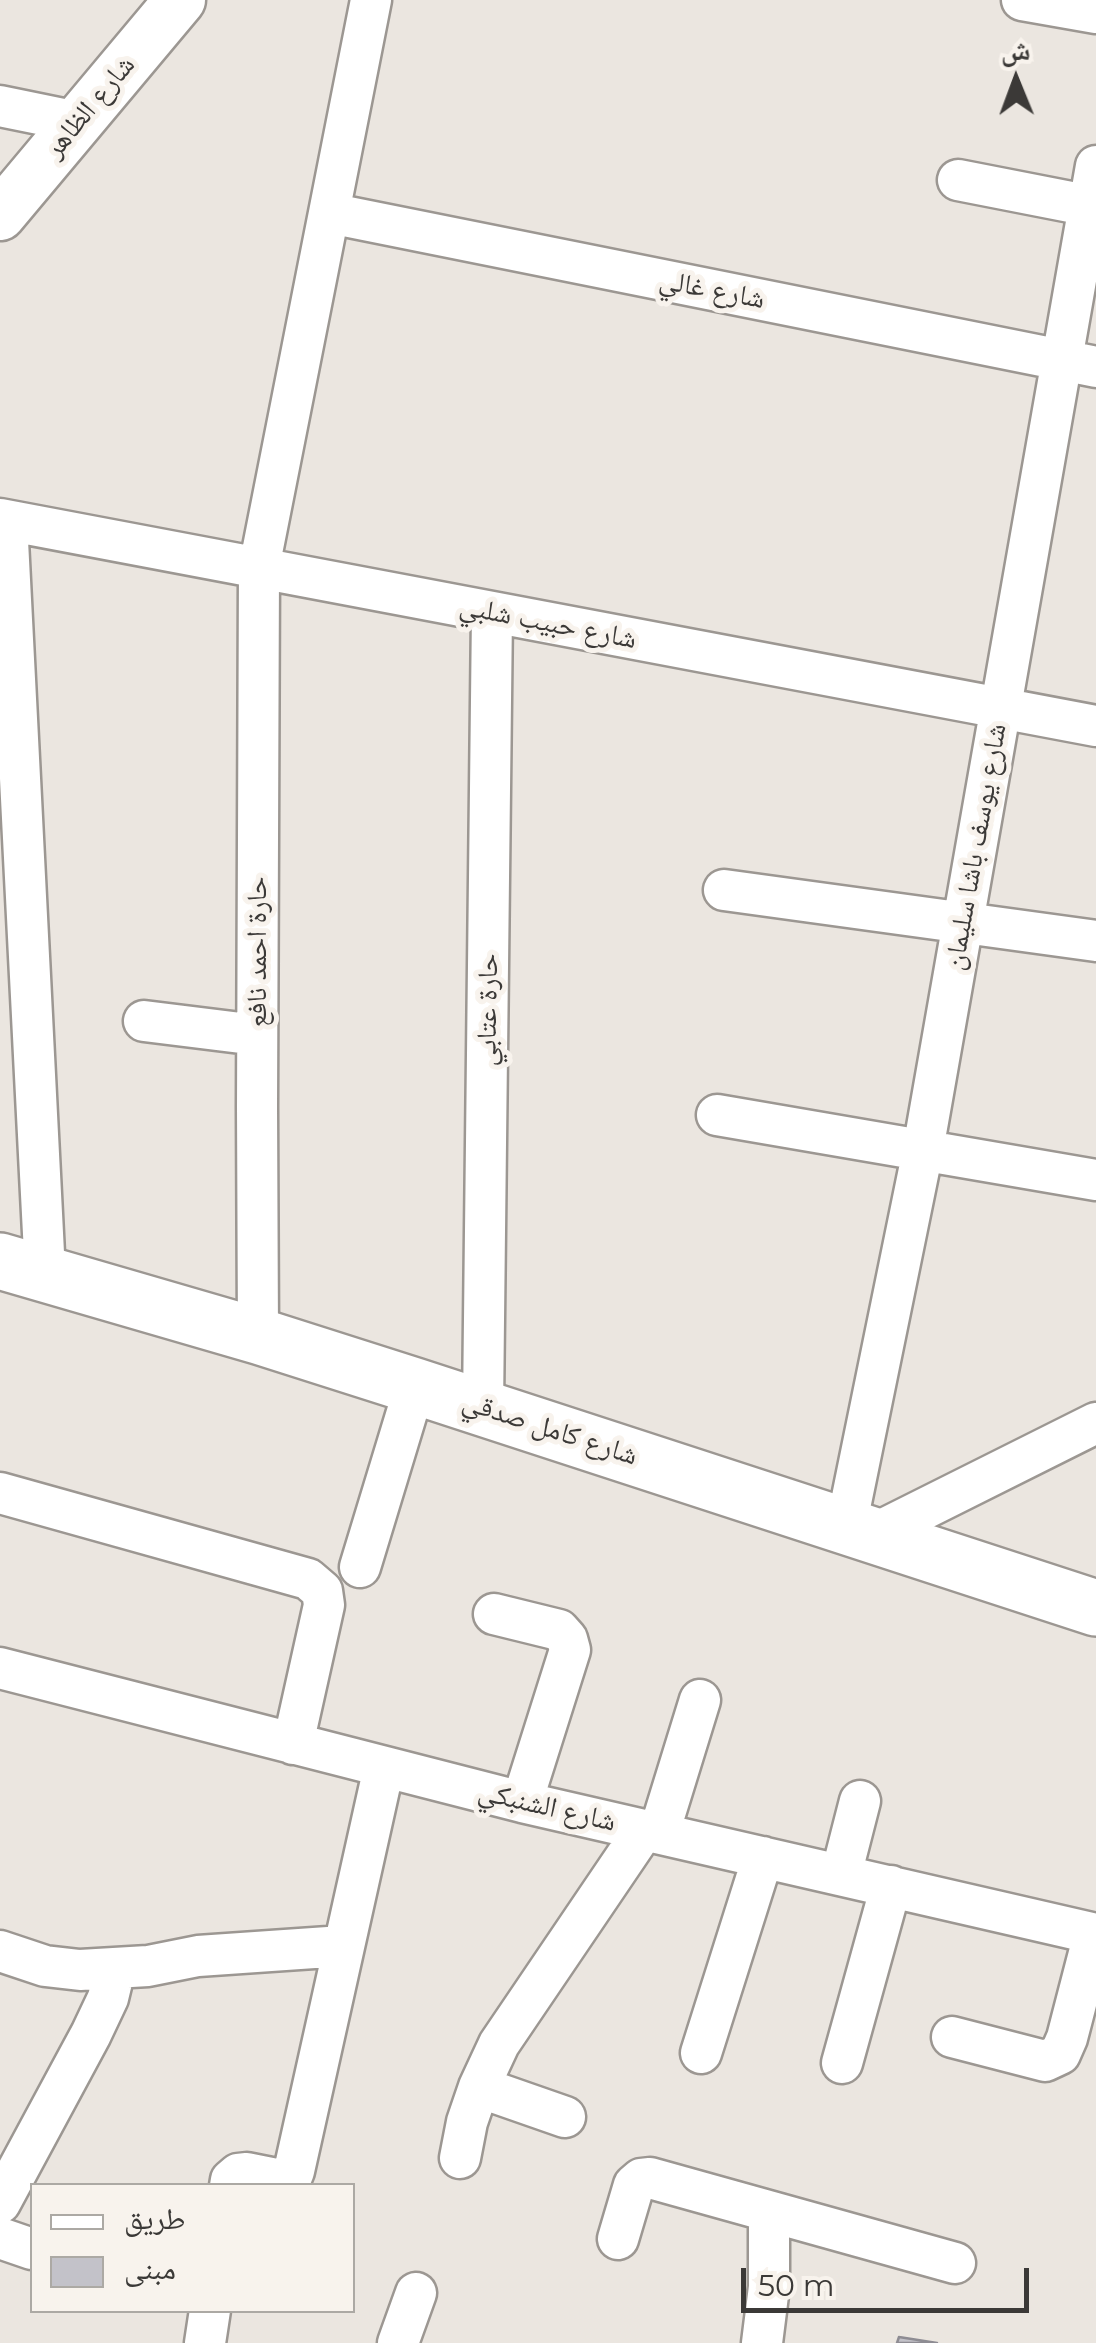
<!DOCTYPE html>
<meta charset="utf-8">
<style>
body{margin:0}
#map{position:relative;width:1096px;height:2343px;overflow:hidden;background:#ebe6e0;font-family:Montserrat,"Noto Naskh Arabic",sans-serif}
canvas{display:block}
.legend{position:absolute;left:30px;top:2183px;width:325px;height:130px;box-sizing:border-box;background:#f8f3ed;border:2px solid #aca9a4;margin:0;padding:12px 18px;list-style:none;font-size:30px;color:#3b3937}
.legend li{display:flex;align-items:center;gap:20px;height:50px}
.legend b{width:50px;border:2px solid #aca9a4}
.north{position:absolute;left:966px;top:30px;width:100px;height:100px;-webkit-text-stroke:8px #f8f3ed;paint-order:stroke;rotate:359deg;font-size:28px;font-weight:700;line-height:40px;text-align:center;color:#3b3937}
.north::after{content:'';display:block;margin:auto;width:35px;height:45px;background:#3b3937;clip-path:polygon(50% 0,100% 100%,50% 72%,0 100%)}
.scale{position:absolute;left:741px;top:2268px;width:288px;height:45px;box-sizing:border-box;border:5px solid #3b3937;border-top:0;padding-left:12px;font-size:30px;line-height:35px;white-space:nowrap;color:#3b3937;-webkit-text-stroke:8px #f8f3ed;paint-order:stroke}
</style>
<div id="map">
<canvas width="1096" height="2343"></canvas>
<ul class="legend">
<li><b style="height:12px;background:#fff"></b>طريق</li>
<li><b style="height:28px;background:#c3c2c9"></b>مبنى</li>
</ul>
<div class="north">ش</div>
<div class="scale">50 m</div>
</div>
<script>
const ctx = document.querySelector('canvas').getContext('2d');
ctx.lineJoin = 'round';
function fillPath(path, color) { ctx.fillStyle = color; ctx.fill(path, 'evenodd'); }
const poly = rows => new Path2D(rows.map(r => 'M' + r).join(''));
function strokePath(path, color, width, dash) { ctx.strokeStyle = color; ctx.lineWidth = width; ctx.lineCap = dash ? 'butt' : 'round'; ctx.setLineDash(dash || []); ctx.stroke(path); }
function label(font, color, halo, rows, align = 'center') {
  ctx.font = font + ' Montserrat,"Noto Naskh Arabic",sans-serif'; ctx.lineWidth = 10; ctx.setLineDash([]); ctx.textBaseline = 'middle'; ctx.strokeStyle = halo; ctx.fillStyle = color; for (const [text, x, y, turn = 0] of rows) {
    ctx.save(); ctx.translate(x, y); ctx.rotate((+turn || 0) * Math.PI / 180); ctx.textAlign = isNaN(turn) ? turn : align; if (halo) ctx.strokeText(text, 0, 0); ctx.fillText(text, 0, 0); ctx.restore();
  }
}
const building = poly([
 [899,2337,937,2343,897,2343,899,2337]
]);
fillPath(building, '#c3c2c9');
strokePath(building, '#8e8c93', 2.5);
const minor = poly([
 [1022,0,1096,13],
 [0,106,78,122],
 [958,180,1096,207],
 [329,213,1096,367],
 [0,519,1096,726],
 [7,521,45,1273],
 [724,890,1096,941],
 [144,1021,257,1035],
 [717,1115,1096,1180],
 [258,1336,257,1106,259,568,371,0],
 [483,1407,492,612],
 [0,1493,308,1579,322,1591,324,1605,293,1744],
 [846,1527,923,1150,1096,166],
 [872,1535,1096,1423],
 [360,1567,415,1386],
 [494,1614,559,1630,567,1639,570,1650,522,1802],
 [0,1668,522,1802,1096,1934],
 [659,1833,700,1700],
 [841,1875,860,1801],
 [0,1951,45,1966,80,1970,148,1966,198,1956,343,1946],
 [952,2037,1045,2061,1060,2054,1067,2038,1094,1934],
 [701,2053,763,1857],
 [842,2063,891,1886],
 [479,2087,565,2117],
 [460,2158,467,2122,479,2087,499,2044,644,1830],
 [230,2186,231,2180,238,2174,247,2173,282,2180,292,2176,294,2171,384,1767],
 [0,2203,91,2034,108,1998,115,1969],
 [0,2238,32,2249],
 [618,2239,634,2185,641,2179,650,2178,955,2263],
 [205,2343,210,2310],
 [398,2343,416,2293],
 [762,2343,769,2287,769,2213]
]);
const tertiary = poly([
 [0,215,180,0]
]);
const secondary = poly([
 [0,1261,258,1336,415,1386,1096,1608]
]);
strokePath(minor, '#9c9792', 45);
strokePath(tertiary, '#9c9792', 55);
strokePath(secondary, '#9c9792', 60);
strokePath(minor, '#fff', 40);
strokePath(tertiary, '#fff', 50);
strokePath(secondary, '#fff', 55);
label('28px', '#3b3937', '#f8f3ed', [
 ["شارع الظاهر",90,107,-50],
 ["شارع غالي",712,290,11],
 ["شارع حبيب شلبي",548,623,11],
 ["شارع يوسف باشا سليمان",976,847,-80],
 ["حارة احمد نافع",258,952,-90],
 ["حارة عتابي",488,1010,-89],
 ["شارع كامل صدقي",550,1429,18],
 ["شارع الشنبكي",547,1807,13]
]);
</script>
